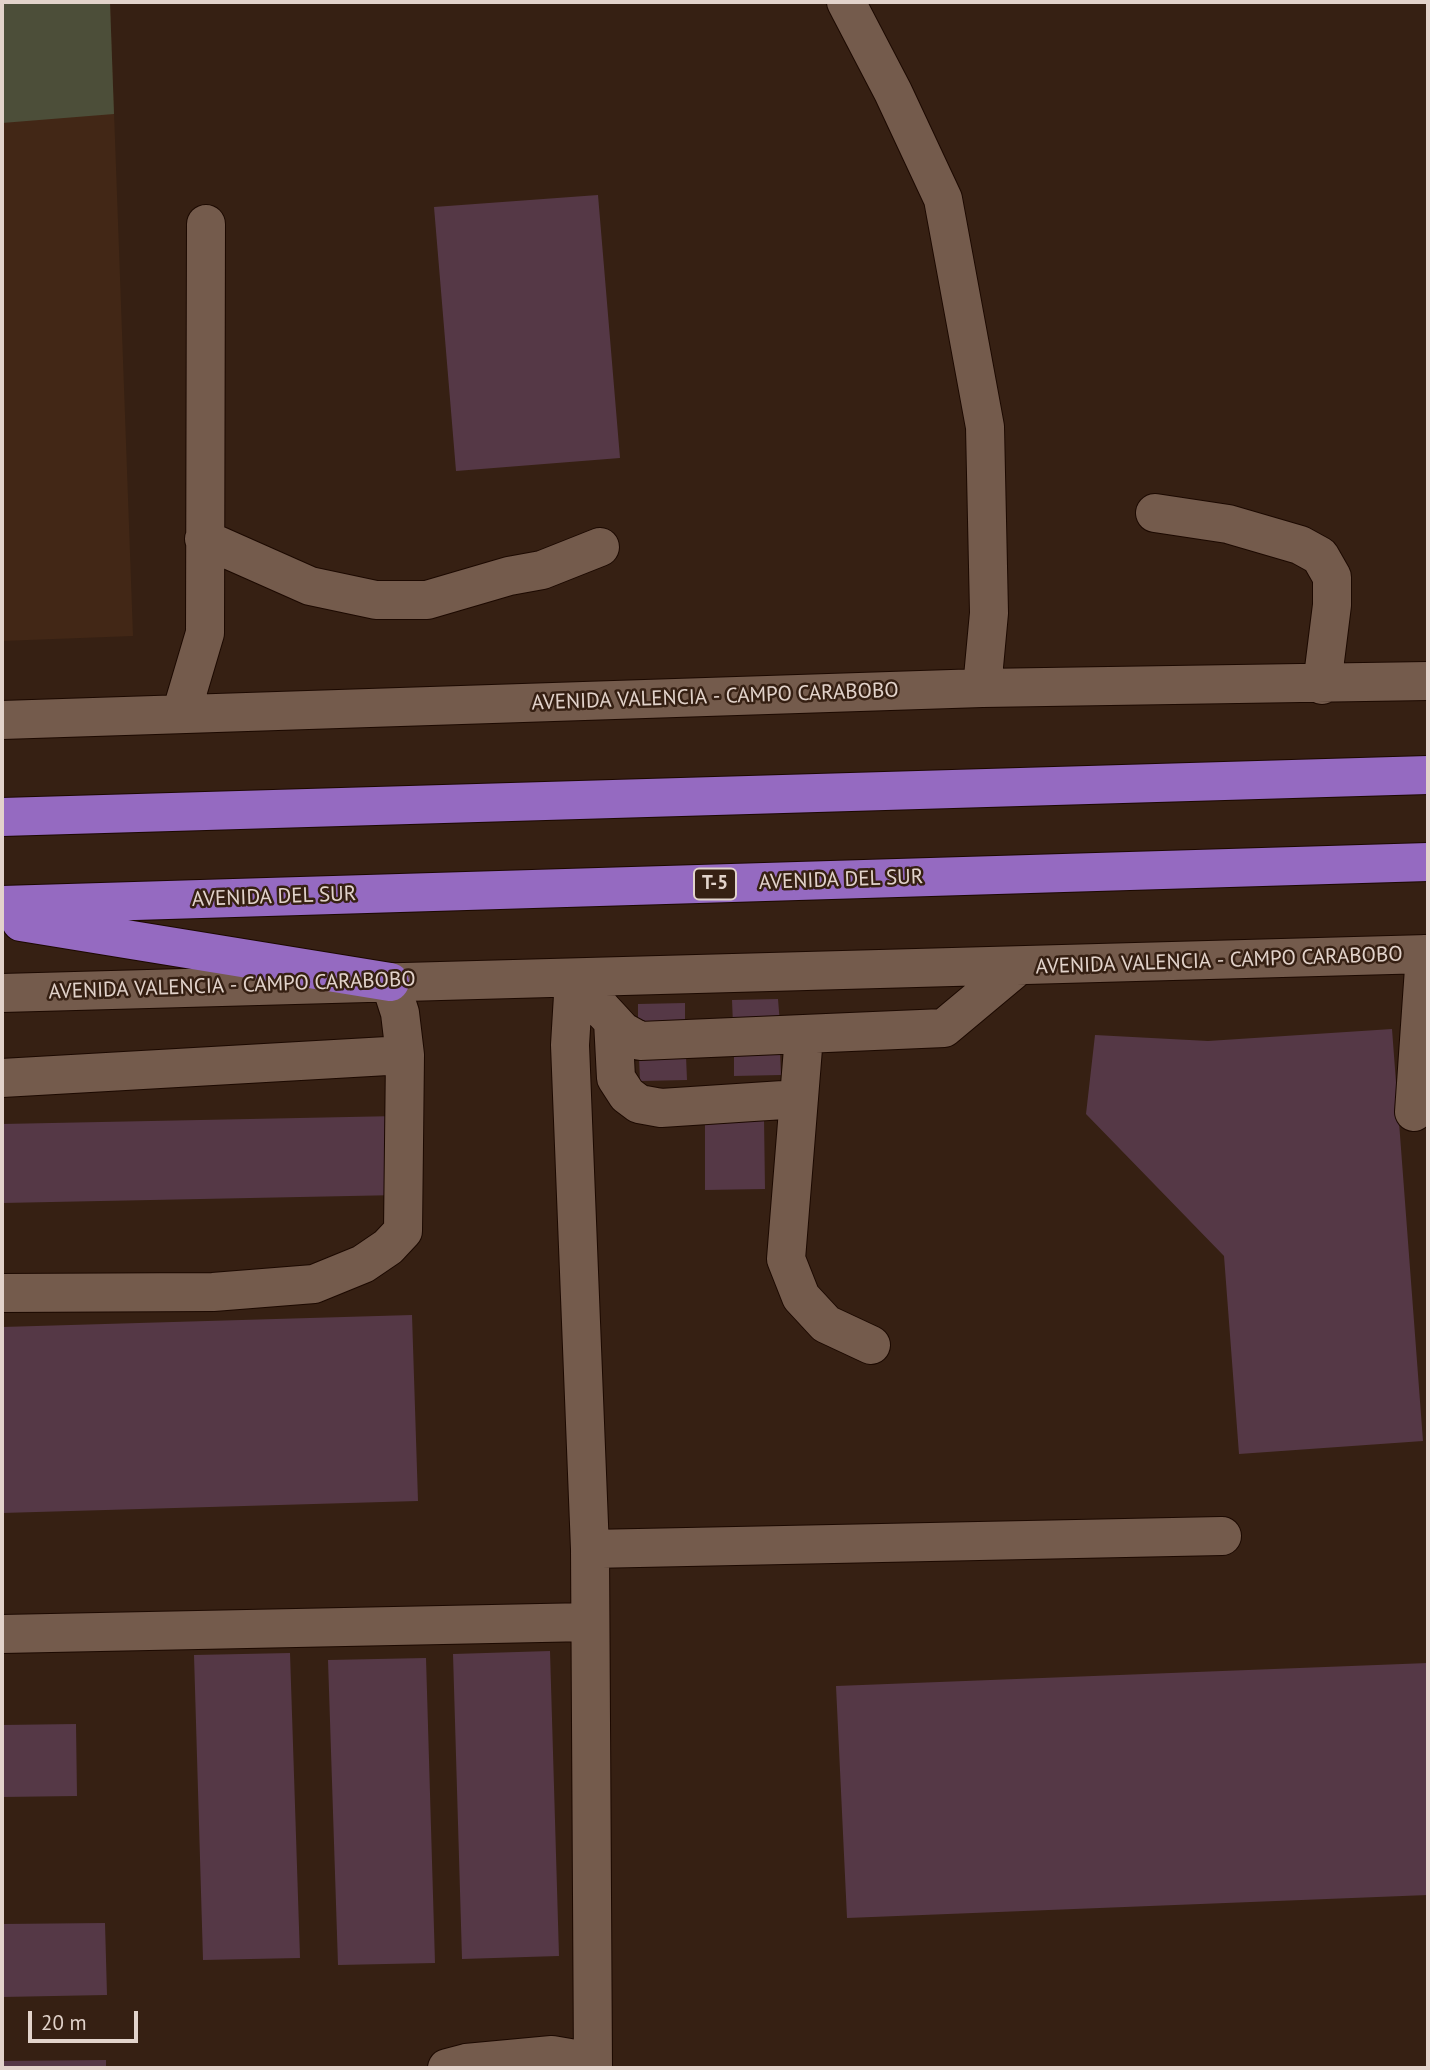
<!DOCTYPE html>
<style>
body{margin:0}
#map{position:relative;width:1430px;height:2070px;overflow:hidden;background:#362013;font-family:"PT Sans",sans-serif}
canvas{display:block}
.frame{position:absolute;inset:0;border:4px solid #e2d3cb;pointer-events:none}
.scale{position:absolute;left:28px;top:2011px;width:110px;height:32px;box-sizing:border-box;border:4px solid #e2d3cb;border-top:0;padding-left:9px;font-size:21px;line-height:24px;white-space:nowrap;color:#e2d3cb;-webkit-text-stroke:5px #362013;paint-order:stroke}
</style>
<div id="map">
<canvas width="1430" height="2070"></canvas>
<div class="frame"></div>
<div class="scale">20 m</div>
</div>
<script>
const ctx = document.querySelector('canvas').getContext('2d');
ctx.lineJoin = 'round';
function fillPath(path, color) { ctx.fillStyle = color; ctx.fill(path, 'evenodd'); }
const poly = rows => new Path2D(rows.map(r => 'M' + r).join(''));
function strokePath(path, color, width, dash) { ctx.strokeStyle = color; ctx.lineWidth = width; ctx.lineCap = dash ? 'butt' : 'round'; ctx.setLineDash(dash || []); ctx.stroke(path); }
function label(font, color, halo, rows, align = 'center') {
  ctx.font = font + ' "PT Sans",sans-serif'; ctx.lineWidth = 5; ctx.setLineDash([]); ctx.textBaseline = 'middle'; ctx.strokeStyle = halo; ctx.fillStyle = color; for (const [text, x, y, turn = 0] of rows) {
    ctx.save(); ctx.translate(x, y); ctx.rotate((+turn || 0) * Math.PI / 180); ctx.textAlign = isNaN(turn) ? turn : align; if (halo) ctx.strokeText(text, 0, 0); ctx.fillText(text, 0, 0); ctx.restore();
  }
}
fillPath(poly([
 [2,2,110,2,133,636,2,641]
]), '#422716');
fillPath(poly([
 [2,2,110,2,114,114,2,123]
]), '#4c4e39');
fillPath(poly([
 [598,195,620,458,456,471,434,207],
 [778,999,780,1024,733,1025,732,1000],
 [685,1003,685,1027,638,1028,638,1004],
 [1392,1029,1423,1441,1239,1454,1224,1256,1086,1114,1095,1035,1208,1041],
 [780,1050,781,1075,734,1076,734,1051],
 [686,1056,687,1080,640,1081,639,1057],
 [398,1116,400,1195,2,1203,2,1124],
 [705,1118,764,1118,765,1189,705,1190],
 [412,1315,418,1501,2,1513,2,1327],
 [550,1651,559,1956,462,1959,453,1654],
 [290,1653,300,1958,203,1960,194,1655],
 [426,1658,435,1963,338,1965,328,1660],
 [1428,1663,1428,1895,847,1918,836,1686],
 [76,1724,77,1796,2,1797,2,1725],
 [105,1923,107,1995,2,1997,2,1924],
 [106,2060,106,2068,2,2068,2,2061]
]), '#553846');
const minor = poly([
 [846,2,893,92,943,199,985,427,989,613,982,688],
 [1155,513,1228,524,1300,545,1320,556,1332,577,1332,605,1322,685],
 [204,539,310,586,376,600,427,600,509,576,542,570,600,547],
 [181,714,205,633,206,224],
 [2,720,982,688,1428,681],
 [574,979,570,1045,590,1549,593,2068],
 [574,979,622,1031,640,1041,944,1028,1017,967],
 [2,993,1428,954],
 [613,1021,616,1078,627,1095,639,1104,661,1108,799,1099],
 [804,1036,786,1259,801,1297,826,1324,871,1345],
 [2,1078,405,1055],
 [1414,1112,1425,954],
 [2,1293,213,1292,314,1284,363,1264,388,1247,403,1231,405,1055,400,1013,390,982],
 [590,1549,1222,1536],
 [2,1634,590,1622],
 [447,2068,466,2063,552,2055,593,2062]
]);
const highway = poly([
 [2,817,1428,775],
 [2,905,1428,862],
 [21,922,390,982]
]);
strokePath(minor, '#1c0901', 40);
strokePath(highway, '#1c0901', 40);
strokePath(minor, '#745b4c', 38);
strokePath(highway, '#956ac1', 38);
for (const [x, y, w] of [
 [715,884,42]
]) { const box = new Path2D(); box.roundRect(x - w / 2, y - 15.5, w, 31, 5); ctx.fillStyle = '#362013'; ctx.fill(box); strokePath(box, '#e2d3cb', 2); }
label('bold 19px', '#e2d3cb', null, [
 ["T-5",715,884]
]);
label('21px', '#e2d3cb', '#362013', [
 ["AVENIDA VALENCIA - CAMPO CARABOBO",715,697,-2],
 ["AVENIDA DEL SUR",841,880,-2],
 ["AVENIDA DEL SUR",274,897,-2],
 ["AVENIDA VALENCIA - CAMPO CARABOBO",1219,961,-2],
 ["AVENIDA VALENCIA - CAMPO CARABOBO",232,986,-2]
]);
</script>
